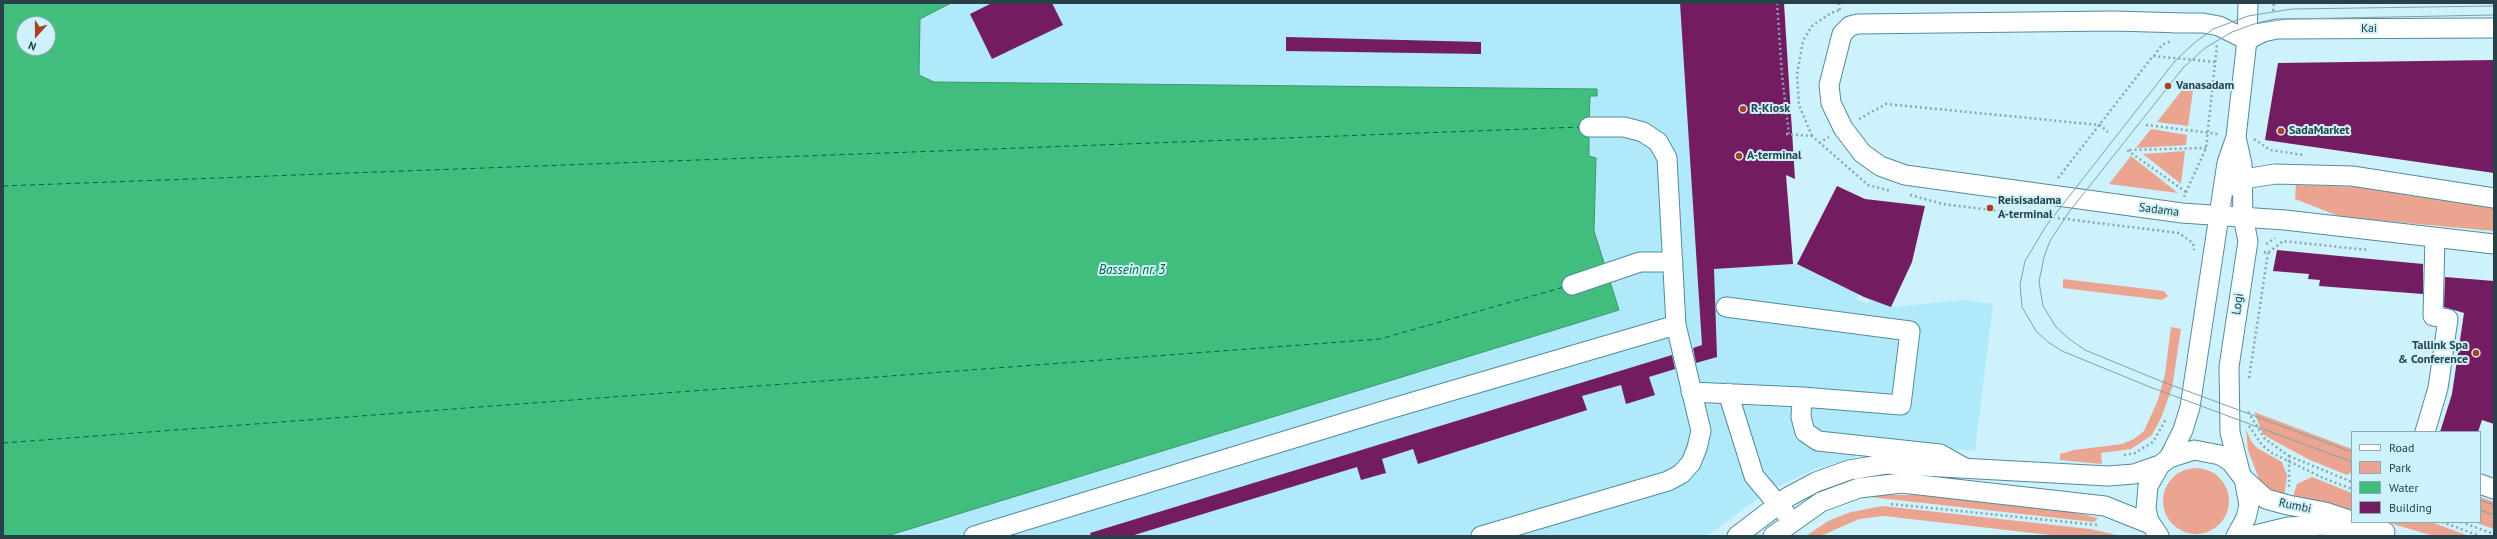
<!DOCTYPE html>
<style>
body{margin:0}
#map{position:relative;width:2497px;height:539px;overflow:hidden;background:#cdf2fc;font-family:"PT Sans",sans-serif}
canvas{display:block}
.frame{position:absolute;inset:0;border:4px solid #284148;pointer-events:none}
.legend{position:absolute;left:2351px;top:431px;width:130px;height:92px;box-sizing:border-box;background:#cdf2fc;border:1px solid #8babb4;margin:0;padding:5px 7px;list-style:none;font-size:12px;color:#284148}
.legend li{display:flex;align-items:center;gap:8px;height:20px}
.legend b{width:20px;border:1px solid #8babb4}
.north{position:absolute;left:16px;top:16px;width:40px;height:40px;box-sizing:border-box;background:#cdf2fc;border:1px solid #8babb4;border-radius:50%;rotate:201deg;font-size:11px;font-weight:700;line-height:16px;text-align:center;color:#284148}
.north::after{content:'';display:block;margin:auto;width:14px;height:18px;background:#a84021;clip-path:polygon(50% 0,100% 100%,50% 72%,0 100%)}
</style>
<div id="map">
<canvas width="2497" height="539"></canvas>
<div class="frame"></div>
<ul class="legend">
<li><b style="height:5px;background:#fff"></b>Road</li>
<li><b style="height:11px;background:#eba48f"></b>Park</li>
<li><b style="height:11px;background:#41bd7e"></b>Water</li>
<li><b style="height:11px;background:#731c62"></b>Building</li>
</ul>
<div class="north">N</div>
</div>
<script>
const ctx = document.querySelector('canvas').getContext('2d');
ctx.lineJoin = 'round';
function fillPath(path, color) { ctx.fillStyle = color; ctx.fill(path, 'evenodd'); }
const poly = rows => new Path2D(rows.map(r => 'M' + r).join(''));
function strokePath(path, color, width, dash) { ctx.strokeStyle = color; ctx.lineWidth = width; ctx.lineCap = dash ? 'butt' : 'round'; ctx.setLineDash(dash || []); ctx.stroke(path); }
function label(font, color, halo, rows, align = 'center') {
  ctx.font = font + ' "PT Sans",sans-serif'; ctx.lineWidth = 4; ctx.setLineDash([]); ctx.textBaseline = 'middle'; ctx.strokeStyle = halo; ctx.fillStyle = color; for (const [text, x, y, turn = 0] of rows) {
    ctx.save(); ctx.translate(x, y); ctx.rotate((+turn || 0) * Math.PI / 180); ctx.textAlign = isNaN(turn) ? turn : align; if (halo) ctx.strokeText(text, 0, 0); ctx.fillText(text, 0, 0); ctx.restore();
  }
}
fillPath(poly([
 [950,3,1680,3,1714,269,1797,264,1858,294,1856,299,1867,304,1870,299,1891,307,1964,300,1993,304,1975,451,1857,438,1855,458,1817,468,1767,492,1707,536,884,536,1619,310,1594,231,1596,158,1589,156,1590,96,1596,96,1597,89,934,82,919,75,920,19]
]), '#b0e9f9');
fillPath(poly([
 [2182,90,2193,91,2188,126,2157,122],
 [2151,129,2187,135,2186,145,2136,148],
 [2185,151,2181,184,2143,154],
 [2131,156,2178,193,2109,184],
 [2296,185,2363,187,2494,205,2494,231,2341,217,2295,199],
 [2063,279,2164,291,2168,296,2162,300,2063,288],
 [2171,327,2181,329,2172,388,2161,418,2152,435,2131,449,2101,453,2102,464,2060,460,2060,454,2074,450,2122,444,2134,439,2144,431,2158,400,2165,374],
 [2254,412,2352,449,2352,472,2347,475,2310,460,2269,438,2263,434],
 [2246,429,2251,441,2257,448,2282,462,2287,475,2284,498,2269,490,2259,479,2248,450],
 '2163 501a33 33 0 1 1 66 0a33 33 0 1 1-66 0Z',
 [2312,477,2352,493,2352,512,2292,499,2297,484],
 [1882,495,1918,495,2072,512,2098,518,2094,522,1870,497],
 [2480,497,2494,502,2494,529,2474,522,2480,522],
 [1883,506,2090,529,2121,536,2059,536,1884,516,1859,519,1821,536,1806,536,1828,521,1851,512],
 [2386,522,2431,522,2469,536,2434,536]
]), '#eba48f');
const water = poly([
 [3,3,951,3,920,19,919,75,934,82,1597,89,1597,96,1590,96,1589,127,1589,156,1596,158,1594,231,1619,310,887,536,3,536,3,3],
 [24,24,48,24,48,48,24,48,24,24]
]);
fillPath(water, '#41bd7e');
strokePath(water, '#3a986e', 1);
strokePath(poly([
 [3,186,1580,127],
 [3,443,1380,339,1564,287]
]), '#02643b', 1, [5, 4]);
fillPath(poly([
 [992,3,1052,3,1063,25,992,59,970,14],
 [1680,3,1784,3,1795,179,1786,175,1793,264,1714,269,1717,357,1696,363,1693,348,1702,345],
 [1286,37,1481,42,1481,54,1286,51],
 [2494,60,2494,173,2265,140,2278,63],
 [1837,186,1865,199,1925,206,1912,262,1891,307,1864,297,1797,264],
 [2277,250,2423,264,2423,294,2319,286,2320,280,2308,279,2309,274,2273,271],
 [2445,277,2494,281,2494,424,2482,420,2478,432,2440,432,2452,394,2464,313,2444,307],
 [1672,355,1675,369,1649,377,1655,395,1626,404,1621,385,1582,396,1587,410,1418,464,1413,449,1382,459,1386,473,1361,480,1357,467,1131,536,1091,536,1090,533]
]), '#731c62');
const minor = poly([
 [2172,23,2203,23,2219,26,2247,40],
 [2185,23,2113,21,1858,24,1850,26,1842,34,1829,85,1831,103,1843,128,1862,153,1880,166,1905,175,2182,213,2285,220,2494,244],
 [2247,40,2263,32,2277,29,2494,28],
 [2236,137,2242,164,2243,217,2248,241,2229,367,2230,432,2240,472],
 [2234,186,2244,179,2275,174,2352,176,2494,198],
 [1572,285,1640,262,1673,262],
 [1726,307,1910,331,1901,405,1802,397],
 [1691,392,1802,397,1801,417,1805,432,1818,441,1940,454,1963,467],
 [1728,393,1754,476,1786,514],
 [2425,432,2438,388,2448,319,2433,316,2435,238],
 [2169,458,2183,430,2190,407,2227,163,2236,137,2247,40,2248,3],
 [2244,479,2266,499,2288,505,2325,512,2352,521],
 [2480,484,2494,489],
 [974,536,1386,410,1676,325],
 [1481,536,1668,481,1681,474,1691,463,1697,448,1701,431,1676,325,1667,158,1658,142,1643,132,1624,127,1589,127],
 [1737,536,1788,497,1816,482,1849,470,1886,464,2108,476,2134,474,2160,465],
 [1773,536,1821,502,1859,488,1902,483,2105,506,2150,524],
 [2159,536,2149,521,2146,509,2148,486,2160,465,2169,458,2194,450,2220,455,2231,462,2244,479,2249,505,2246,518,2236,536],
 [2251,536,2288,527,2323,525,2385,532]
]);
strokePath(minor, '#508c9c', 21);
strokePath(poly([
 [1777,3,1782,75,1789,134],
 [1839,3,1840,10],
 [2273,11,2274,3],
 [2154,56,2162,45,2171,41],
 [1859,119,1886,104,2100,125,2108,132],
 [2146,125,2218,134],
 [1786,134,1812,136,1868,185,1891,191],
 [1812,136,1799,105,1797,74,1803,41,1812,26,1831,13,1840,10],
 [2254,139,2270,150,2303,155],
 [1819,143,1829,137],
 [2058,178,2153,56,2216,62],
 [2186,192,2127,150,2206,148],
 [1910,195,1943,204,2179,233,2193,243,2194,250],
 [2184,197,2206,148,2217,45],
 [2266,244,2275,238],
 [2264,252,2268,253,2283,241,2368,250],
 [2249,378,2268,253],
 [2248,412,2265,439,2289,456,2289,487],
 [2249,426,2262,445,2272,453,2323,478,2352,489],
 [2124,455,2135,453,2153,442,2166,419],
 [2289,456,2352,482],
 [1891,504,2097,525],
 [2442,522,2480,536],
 [2461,522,2494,534]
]), '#87a7af', 2.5, [2, 3]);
strokePath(minor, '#fff', 19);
strokePath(poly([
 [2352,452,2163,382,2085,350,2068,338,2056,327,2043,306,2039,282,2044,257,2050,241,2069,212,2183,68,2205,48,2232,32,2254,24,2287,19,2494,15],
 [2352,462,2150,387,2062,351,2048,342,2036,331,2022,307,2020,285,2025,261,2046,226,2175,61,2193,44,2213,29,2248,16,2292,9,2494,6],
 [2480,500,2494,505],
 [2480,510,2494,515]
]), '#81a0a9', 1);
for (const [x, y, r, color] of [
 [2168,86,4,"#a84021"],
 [1743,109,4,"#a84021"],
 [2281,131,4,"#a84021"],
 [1739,156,4,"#a84021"],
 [1990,208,4,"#a84021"],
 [2476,353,4,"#a84021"]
]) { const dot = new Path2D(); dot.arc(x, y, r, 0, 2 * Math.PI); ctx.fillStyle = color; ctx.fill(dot); strokePath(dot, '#cdf2fc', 1.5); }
label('12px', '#284148', '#cdf2fc', [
 ["Kai",2369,29],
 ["Sadama",2159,210,7],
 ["Logi",2238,304,-82],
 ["Rumbi",2295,506,12]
]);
label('bold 12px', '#284148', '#cdf2fc', [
 ["Vanasadam",2176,86],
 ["R-Kiosk",1751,109],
 ["SadaMarket",2289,131],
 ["A-terminal",1747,156],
 ["Reisisadama",1998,201],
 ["A-terminal",1998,215],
 ["Tallink Spa",2468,346,"right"],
 ["& Conference",2468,360,"right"]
], 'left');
label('italic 13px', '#02643b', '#cdf2fc', [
 ["Bassein nr. 3",1132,270]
]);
</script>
